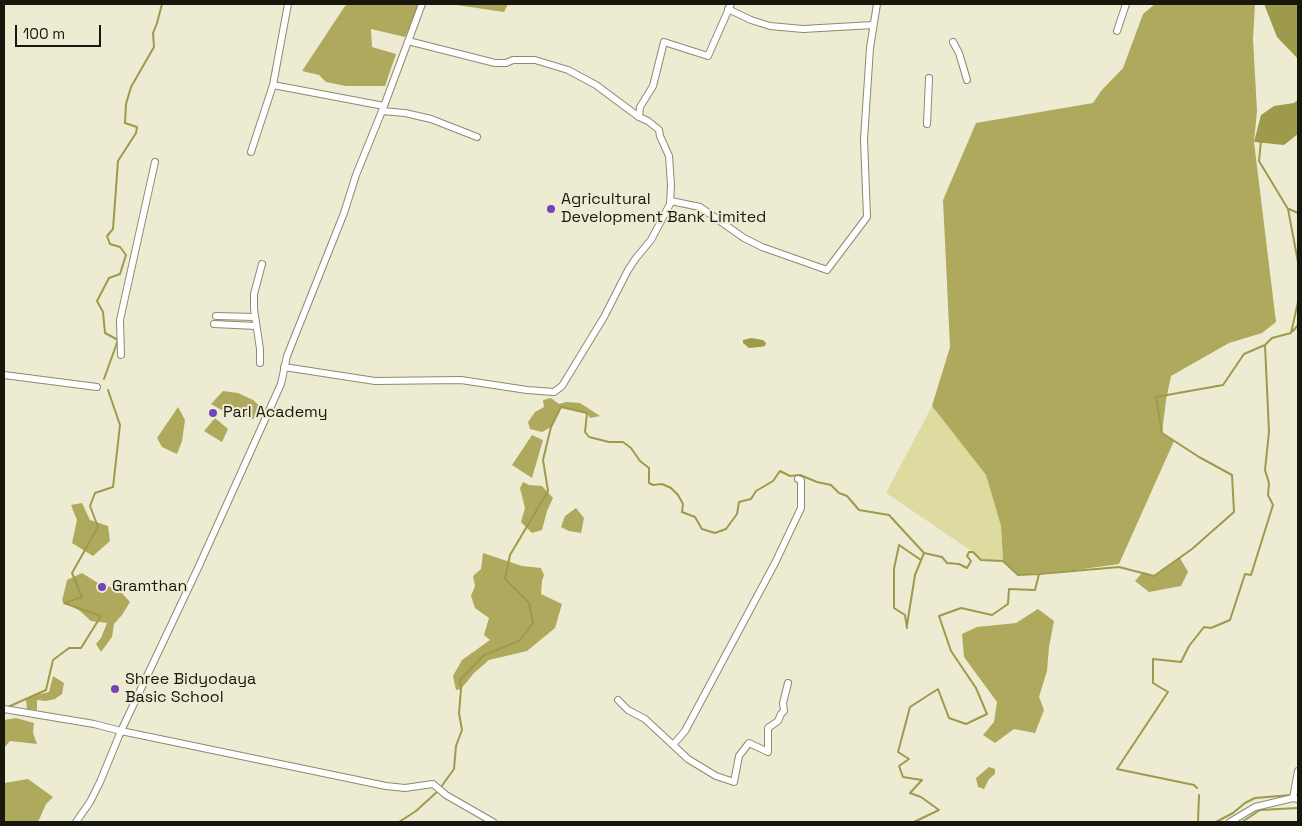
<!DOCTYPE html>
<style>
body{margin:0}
#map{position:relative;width:1302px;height:826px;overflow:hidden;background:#edecd2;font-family:"Space Grotesk",sans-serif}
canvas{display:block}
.frame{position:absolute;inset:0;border:5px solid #17170e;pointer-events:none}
.scale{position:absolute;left:15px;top:25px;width:86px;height:22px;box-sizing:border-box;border:2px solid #17170e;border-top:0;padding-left:6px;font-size:15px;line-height:18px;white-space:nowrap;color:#17170e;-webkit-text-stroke:4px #edecd2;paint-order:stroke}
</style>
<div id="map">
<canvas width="1302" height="826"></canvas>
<div class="frame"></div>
<div class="scale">100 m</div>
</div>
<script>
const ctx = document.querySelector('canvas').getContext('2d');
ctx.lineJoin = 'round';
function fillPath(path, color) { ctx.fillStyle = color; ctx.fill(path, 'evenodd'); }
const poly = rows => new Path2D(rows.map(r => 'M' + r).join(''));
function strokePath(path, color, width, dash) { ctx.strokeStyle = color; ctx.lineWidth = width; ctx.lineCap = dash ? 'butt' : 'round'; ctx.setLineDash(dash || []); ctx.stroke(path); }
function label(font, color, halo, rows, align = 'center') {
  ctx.font = font + ' "Space Grotesk",sans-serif'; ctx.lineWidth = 4; ctx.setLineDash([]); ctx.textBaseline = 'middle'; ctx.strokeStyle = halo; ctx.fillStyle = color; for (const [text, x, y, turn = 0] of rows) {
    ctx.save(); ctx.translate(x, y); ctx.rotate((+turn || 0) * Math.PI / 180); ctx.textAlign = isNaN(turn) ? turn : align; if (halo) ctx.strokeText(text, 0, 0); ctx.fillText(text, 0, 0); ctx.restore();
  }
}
fillPath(poly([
 [932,406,986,475,1001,526,1003,561,981,560,973,552,886,493]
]), '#dedba1');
fillPath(poly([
 [349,4,419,4,416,15,405,37,371,29,372,47,396,54,385,86,346,86,326,82,319,75,302,71,345,6],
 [450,4,508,4,504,12],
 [1155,4,1255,4,1253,39,1257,111,1254,142,1276,322,1262,333,1229,343,1171,376,1166,400,1162,433,1174,441,1119,564,1076,570,1018,575,1003,561,1001,526,986,475,932,406,950,347,943,200,976,123,1093,103,1101,91,1123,68,1143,14],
 [223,391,238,393,253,400,263,409,253,419,237,411,227,413,211,404],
 [551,398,559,404,566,402,580,403,600,416,590,418,587,413,561,407,551,427,542,432,530,429,528,422,535,412,544,407,543,400],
 [178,407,185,420,182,441,177,454,162,447,157,438],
 [215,418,228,429,222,442,204,431],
 [532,435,543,440,532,478,512,465],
 [523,482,529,485,542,486,553,498,547,511,542,530,532,533,521,522,525,508,520,488],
 [82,503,90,520,108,526,110,541,93,556,72,543,77,520,71,505],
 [576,508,584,518,581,533,569,531,561,527,565,516],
 [483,553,522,566,541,568,544,575,542,581,541,594,562,604,555,628,527,651,489,660,474,673,461,689,456,690,453,676,462,660,490,640,484,635,489,618,475,608,471,596,475,586,473,576,481,569],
 [1180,558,1188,572,1181,586,1149,592,1135,581,1143,572,1155,576],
 [82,573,98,583,119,590,130,602,122,615,114,624,112,637,101,652,96,644,101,638,107,623,91,621,80,611,62,601,67,580],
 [1038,609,1054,621,1049,647,1047,671,1039,697,1044,710,1035,733,1014,729,995,743,983,735,994,722,997,702,964,657,962,634,977,627,1016,623],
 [53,676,64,683,62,694,55,699,46,701,37,700,37,710,27,709,26,699,35,695,49,692],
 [16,718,34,723,33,733,37,744,10,741,4,748,4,720],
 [989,767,995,769,995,774,989,779,984,789,978,787,976,778],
 [28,779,53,797,46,804,38,822,4,822,4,783]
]), '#aea95c');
fillPath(poly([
 [1264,4,1298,4,1298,59,1277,37],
 [1298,100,1298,134,1284,145,1254,142,1261,115,1274,106,1294,103],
 [751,338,763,340,766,343,765,346,760,347,749,348,743,343,743,340]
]), '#9e9a4c');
strokePath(poly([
 [1261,141,1259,161,1288,209,1298,262],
 [1289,209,1298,213],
 [1293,331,1298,325],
 [104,379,118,340,105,333,103,312,97,301,109,278,120,274,126,255,120,247,110,244,107,236,113,229,118,161,136,133,137,127,125,123,126,104,131,87,154,47,153,33,157,23,162,4],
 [907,625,915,575,924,553],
 [907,628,905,615,894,608,894,569,899,545,921,560],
 [8,707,46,690,53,660,69,648,81,648,101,616,64,603,82,597,72,573,98,527,90,506,95,493,113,487,120,425,108,390],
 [441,787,454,769,456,746,462,730,459,713,461,689,460,680,484,655,519,641,533,623,529,603,505,579,510,555,548,491,543,460,551,427,561,407,587,413,585,432,589,437,609,442,623,442,631,448,640,461,649,468,649,483,653,485,662,484,671,488,678,495,683,504,682,512,695,517,702,529,715,533,726,529,737,514,739,502,751,499,756,491,773,481,780,471,790,476,800,475,817,482,831,485,839,493,847,496,859,510,889,515,924,553,942,557,947,563,959,564,967,568,971,561,967,556,969,552,973,552,981,560,1003,561,1018,575,1039,574],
 [1197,788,1194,785,1117,769,1168,692,1153,683,1153,659,1181,662,1189,646,1204,627,1211,628,1230,620,1245,574,1251,575,1273,505,1268,495,1269,483,1265,470,1269,432,1265,345],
 [399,822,416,811,438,791],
 [914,822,939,810,921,797,910,793,922,780,903,777,899,766,909,759,898,752,910,707,938,689,949,718,966,724,987,714,976,688,951,651,939,616,961,608,992,615,1008,604,1009,589,1035,590,1039,574,1119,567,1154,576,1192,549,1234,512,1232,475,1199,457,1162,433,1156,397,1223,385,1244,354,1265,345,1272,338,1291,333,1298,302],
 [1198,822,1199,795],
 [1216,822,1233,813,1245,803,1255,798,1291,795],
 [1242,822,1260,810,1298,808]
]), '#9e9a4c', 2);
const minor = poly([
 [728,9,751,20,770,26,803,29,873,25],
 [1117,31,1126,4],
 [953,42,959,53,967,80],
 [273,85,384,106],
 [382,111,405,113,431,119,477,137],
 [639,117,640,107,653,86,664,42,708,56,731,4],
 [927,124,929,78],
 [251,152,273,85,288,4],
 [671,201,700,207,744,238,762,247,827,270,867,217,864,139,870,48,877,4],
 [216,316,255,317],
 [214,324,256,326],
 [121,355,120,320,155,162],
 [260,363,260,349,254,309,254,294,262,264],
 [284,367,375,381,461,380,527,390,554,392,562,386,604,317,628,270,636,258,651,240,670,204,671,185,669,156,660,136,659,130,648,121,639,117,596,85,568,70,535,60,513,60,506,63,495,63,408,41],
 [4,375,97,387],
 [618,700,628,710,645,719,688,759,716,776,734,782,739,756,749,743,768,752,768,728,778,721,781,714,784,711,783,703,788,683],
 [4,709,94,724,121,731,386,786,405,788,433,784,446,795,493,822],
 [673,745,685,731,775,563,801,508,801,480,798,479],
 [1293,798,1298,771],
 [76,822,90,802,100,782,121,731,198,568,281,384,287,356,344,213,356,175,384,106,422,4],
 [1230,822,1255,807,1293,798,1298,799]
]);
strokePath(minor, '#8b8a72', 8);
strokePath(minor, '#fff', 6);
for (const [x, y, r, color] of [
 [551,209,5,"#7542ba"],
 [213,413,5,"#7542ba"],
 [102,587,5,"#7542ba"],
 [115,689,5,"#7542ba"]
]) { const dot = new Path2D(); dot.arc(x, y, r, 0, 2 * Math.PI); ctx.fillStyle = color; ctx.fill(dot); strokePath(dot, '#edecd2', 2); }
label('16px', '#17170e', '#edecd2', [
 ["Agricultural",561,200],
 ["Development Bank Limited",561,218],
 ["Parl Academy",223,413],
 ["Gramthan",112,587],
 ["Shree Bidyodaya",125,680],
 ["Basic School",125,698]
], 'left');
</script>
